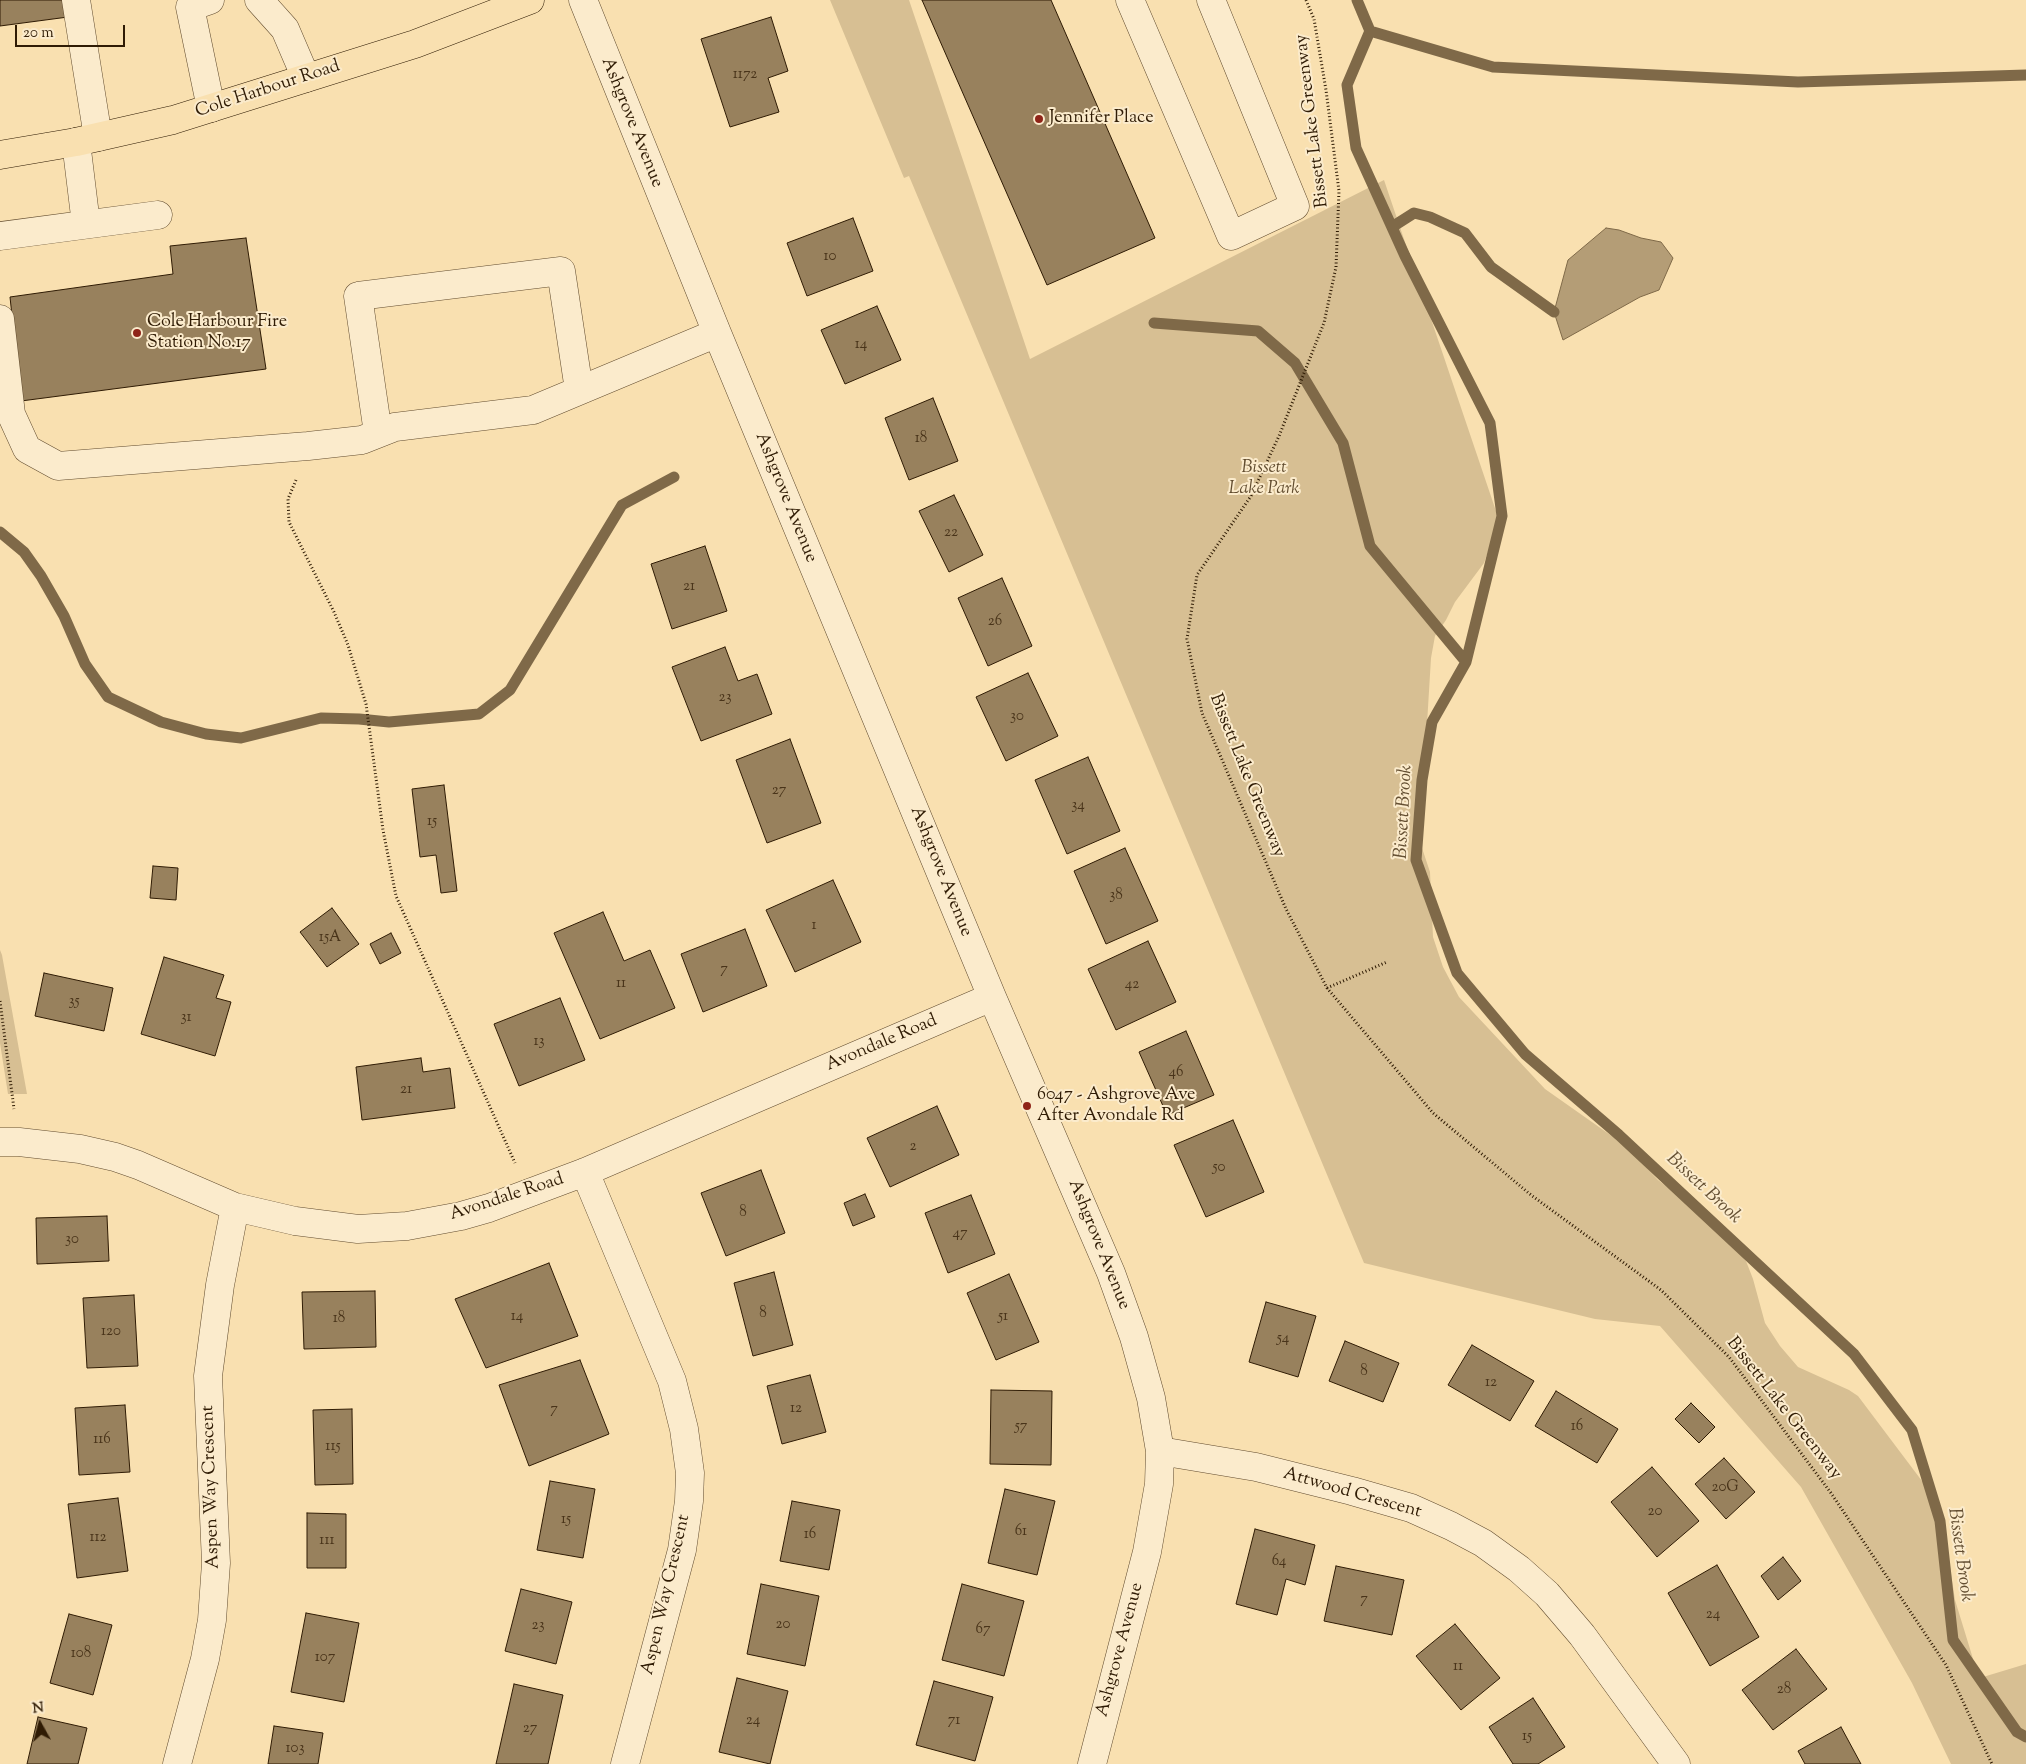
<!DOCTYPE html>
<style>
body{margin:0}
#map{position:relative;width:2026px;height:1764px;overflow:hidden;background:#f9e0b0;font-family:"Sorts Mill Goudy",serif}
canvas{display:block}
.north{position:absolute;left:15px;top:1699px;width:50px;height:50px;-webkit-text-stroke:4px #fbebcc;paint-order:stroke;rotate:353deg;font-size:14px;font-weight:700;line-height:20px;text-align:center;color:#2f1b04}
.north::after{content:'';display:block;margin:auto;width:18px;height:22px;background:#2f1b04;clip-path:polygon(50% 0,100% 100%,50% 72%,0 100%)}
.scale{position:absolute;left:15px;top:25px;width:110px;height:22px;box-sizing:border-box;border:2px solid #2f1b04;border-top:0;padding-left:6px;font-size:15px;line-height:18px;white-space:nowrap;color:#2f1b04;-webkit-text-stroke:4px #fbebcc;paint-order:stroke}
</style>
<div id="map">
<canvas width="2026" height="1764"></canvas>
<div class="north">N</div>
<div class="scale">20 m</div>
</div>
<script>
const ctx = document.querySelector('canvas').getContext('2d');
ctx.lineJoin = 'round';
function fillPath(path, color) { ctx.fillStyle = color; ctx.fill(path, 'evenodd'); }
const poly = rows => new Path2D(rows.map(r => 'M' + r).join(''));
function strokePath(path, color, width, dash) { ctx.strokeStyle = color; ctx.lineWidth = width; ctx.lineCap = dash ? 'butt' : 'round'; ctx.setLineDash(dash || []); ctx.stroke(path); }
function label(font, color, halo, rows, align = 'center') {
  ctx.font = font + ' "Sorts Mill Goudy",serif'; ctx.lineWidth = 4; ctx.setLineDash([]); ctx.textBaseline = 'middle'; ctx.strokeStyle = halo; ctx.fillStyle = color; for (const [text, x, y, turn = 0] of rows) {
    ctx.save(); ctx.translate(x, y); ctx.rotate((+turn || 0) * Math.PI / 180); ctx.textAlign = isNaN(turn) ? turn : align; if (halo) ctx.strokeText(text, 0, 0); ctx.fillText(text, 0, 0); ctx.restore();
  }
}
fillPath(poly([
 [830,0,909,0,1030,359,1384,180,1499,520,1484,563,1455,602,1446,620,1435,636,1431,658,1423,790,1417,833,1430,872,1433,937,1443,967,1459,997,1545,1089,1626,1146,1658,1180,1702,1214,1728,1241,1732,1242,1746,1261,1753,1279,1765,1323,1780,1346,1798,1367,1849,1390,1858,1396,1925,1485,1934,1499,1943,1520,1955,1600,1974,1662,1983,1677,2026,1664,2026,1764,1951,1764,1912,1683,1801,1487,1660,1326,1595,1319,1364,1263,909,176,904,178],
 [0,950,2,955,27,1094,8,1094,0,1043]
]), '#d7bf93');
const water = poly([
 [1606,228,1619,230,1641,238,1661,242,1673,258,1659,290,1640,297,1563,340,1554,312,1568,260,1606,228]
]);
fillPath(water, '#b49d76');
strokePath(water, '#7f6948', 1);
strokePath(poly([
 [1357,0,1370,31],
 [2026,75,1798,82,1493,67,1370,31,1347,85,1356,148,1405,256,1490,423,1502,516,1466,662,1432,722,1422,780,1416,860,1457,973,1525,1054,1619,1135,1854,1354,1912,1430,1940,1521,1953,1640,2017,1732,2026,1737],
 [1392,227,1414,213,1430,217,1465,233,1491,267,1554,312],
 [1154,323,1258,331,1295,363,1343,443,1370,546,1466,662],
 [0,532,24,552,41,576,64,616,85,664,108,697,161,722,206,734,241,738,321,718,359,719,389,722,479,714,510,690,622,505,674,477]
]), '#7f6948', 11);
const building = poly([
 [0,0,66,0,68,17,0,26,0,0],
 [922,0,1051,0,1155,238,1047,285,922,0],
 [771,17,788,71,768,78,779,112,730,127,701,39,771,17],
 [853,218,873,271,807,296,787,243,853,218],
 [246,238,266,369,21,401,10,297,173,274,170,246,246,238],
 [877,306,901,360,845,384,821,330,877,306],
 [933,398,958,461,909,480,885,418,933,398],
 [954,495,983,555,949,572,919,511,954,495],
 [705,546,727,611,672,629,651,564,705,546],
 [1002,578,1032,646,988,666,958,598,1002,578],
 [725,647,738,681,757,674,772,714,701,741,672,667,725,647],
 [1028,673,1058,736,1006,761,976,697,1028,673],
 [790,739,821,823,767,843,736,760,790,739],
 [1088,757,1120,831,1067,854,1035,780,1088,757],
 [444,785,457,891,441,893,436,855,420,857,412,789,444,785],
 [1125,848,1158,921,1106,944,1074,871,1125,848],
 [153,866,178,868,176,900,150,898,153,866],
 [833,880,861,942,795,972,766,910,833,880],
 [332,908,359,944,327,967,300,932,332,908],
 [603,912,624,961,650,950,675,1008,600,1039,554,933,603,912],
 [745,929,767,986,703,1012,681,954,745,929],
 [391,933,401,953,380,964,370,944,391,933],
 [1148,941,1176,1002,1116,1030,1088,969,1148,941],
 [164,957,224,975,216,998,231,1002,215,1056,141,1034,164,957],
 [44,973,113,988,104,1031,35,1016,44,973],
 [560,998,585,1060,519,1086,494,1024,560,998],
 [1186,1031,1214,1095,1167,1115,1139,1052,1186,1031],
 [421,1058,423,1072,450,1068,455,1108,362,1120,356,1067,421,1058],
 [937,1106,959,1155,890,1187,867,1138,937,1106],
 [1233,1120,1264,1192,1206,1217,1174,1145,1233,1120],
 [761,1170,785,1233,726,1256,701,1193,761,1170],
 [865,1194,875,1217,853,1226,844,1203,865,1194],
 [971,1195,995,1254,948,1273,925,1213,971,1195],
 [107,1216,109,1261,37,1264,36,1218,107,1216],
 [549,1263,578,1336,486,1368,455,1299,549,1263],
 [774,1272,793,1345,753,1356,734,1283,774,1272],
 [1009,1274,1039,1342,996,1360,967,1293,1009,1274],
 [375,1291,376,1347,304,1349,302,1292,375,1291],
 [134,1295,138,1366,87,1368,83,1298,134,1295],
 [1266,1302,1316,1316,1298,1377,1249,1362,1266,1302],
 [1345,1341,1399,1363,1383,1402,1329,1381,1345,1341],
 [1472,1345,1534,1381,1510,1421,1448,1385,1472,1345],
 [580,1360,609,1434,529,1466,499,1385,580,1360],
 [810,1375,826,1432,782,1444,767,1386,810,1375],
 [991,1390,1052,1391,1051,1465,990,1464,991,1390],
 [1556,1391,1618,1429,1597,1463,1535,1426,1556,1391],
 [1691,1403,1715,1427,1699,1443,1675,1419,1691,1403],
 [125,1405,130,1472,79,1475,75,1408,125,1405],
 [352,1409,353,1484,315,1485,313,1410,352,1409],
 [1724,1458,1755,1492,1726,1519,1695,1484,1724,1458],
 [1652,1467,1699,1521,1657,1557,1611,1502,1652,1467],
 [550,1481,595,1489,583,1558,537,1550,550,1481],
 [1005,1489,1055,1501,1037,1575,988,1563,1005,1489],
 [118,1498,128,1571,77,1578,68,1504,118,1498],
 [792,1501,840,1510,829,1570,780,1561,792,1501],
 [307,1513,346,1514,346,1568,307,1568,307,1513],
 [1255,1529,1315,1545,1305,1585,1286,1579,1277,1615,1236,1604,1255,1529],
 [1783,1557,1801,1581,1778,1600,1761,1576,1783,1557],
 [1717,1565,1759,1637,1710,1666,1668,1593,1717,1565],
 [1336,1566,1404,1580,1392,1635,1324,1621,1336,1566],
 [761,1584,819,1596,805,1666,747,1654,761,1584],
 [962,1584,1024,1601,1004,1676,942,1660,962,1584],
 [521,1589,572,1602,556,1664,505,1651,521,1589],
 [306,1613,359,1623,344,1702,291,1692,306,1613],
 [69,1614,112,1625,93,1695,50,1683,69,1614],
 [1455,1624,1500,1678,1461,1710,1416,1656,1455,1624],
 [1796,1649,1827,1689,1773,1730,1742,1690,1796,1649],
 [737,1678,788,1691,770,1764,719,1752,737,1678],
 [934,1681,993,1697,975,1761,916,1745,934,1681],
 [514,1684,563,1695,548,1764,496,1764,514,1684],
 [1533,1698,1565,1747,1538,1764,1513,1764,1489,1727,1533,1698],
 [38,1717,87,1728,78,1764,27,1764,38,1717],
 [274,1726,323,1733,318,1764,268,1764,274,1726],
 [1841,1727,1861,1764,1805,1764,1798,1751,1841,1727]
]);
fillPath(building, '#98815d');
strokePath(building, '#2f1b04', 1);
const minor = poly([
 [76,0,98,137],
 [210,0,190,7,211,108],
 [259,0,285,29,306,78],
 [583,0,717,333,992,997,1111,1273,1134,1337,1151,1398,1160,1451,1159,1484,1147,1552,1092,1764],
 [1130,0,1231,236,1295,206,1211,0],
 [76,142,86,224],
 [0,236,158,215],
 [0,319,11,414,27,449,58,466,308,446,362,440,395,427,533,410,717,333],
 [378,433,358,296,561,271,579,390],
 [0,1142,19,1142,80,1149,115,1157,138,1165,235,1207,295,1221,358,1229,407,1226,461,1216,489,1208,585,1172,992,997],
 [585,1172,672,1381,684,1429,690,1473,689,1501,682,1550,625,1764],
 [1160,1451,1256,1467,1352,1491,1411,1508,1451,1526,1483,1543,1519,1569,1547,1594,1582,1635,1676,1764],
 [177,1764,205,1659,212,1620,216,1563,208,1376,220,1285,235,1207]
]);
const major = poly([
 [0,155,76,142,173,120,415,44,530,0]
]);
strokePath(minor, '#624c2f', 29);
strokePath(major, '#2f1b04', 29);
strokePath(poly([
 [1306,0,1314,19,1326,90,1339,191,1336,267,1324,323,1279,436,1251,496,1197,575,1187,639,1202,713,1286,909,1327,988,1433,1113,1531,1195,1661,1290,1729,1357,1831,1493,1946,1665,1992,1764],
 [296,480,288,499,289,522,334,612,348,645,366,704,383,830,396,896,515,1163],
 [1327,988,1387,962],
 [0,1001,14,1109]
]), '#2f1b04', 3, [1, 2.5]);
strokePath(minor, '#fbebcc', 28);
strokePath(major, '#f9e0b0', 28);
for (const [x, y, r, color] of [
 [1039,119,5,"#8f2418"],
 [137,333,5,"#8f2418"],
 [1027,1106,5,"#8f2418"]
]) { const dot = new Path2D(); dot.arc(x, y, r, 0, 2 * Math.PI); ctx.fillStyle = color; ctx.fill(dot); strokePath(dot, '#fbebcc', 2); }
label('15px', '#49341a', null, [
 ["1172",745,75],
 ["10",830,257],
 ["14",861,345],
 ["18",921,439],
 ["22",951,533],
 ["21",689,587],
 ["26",995,622],
 ["23",725,698],
 ["30",1017,717],
 ["27",779,791],
 ["34",1078,806],
 ["15",432,822],
 ["38",1116,896],
 ["1",814,926],
 ["15A",330,938],
 ["7",724,970],
 ["11",621,984],
 ["42",1132,985],
 ["35",74,1002],
 ["31",186,1018],
 ["13",539,1042],
 ["46",1176,1073],
 ["21",406,1090],
 ["2",913,1147],
 ["50",1219,1168],
 ["8",743,1213],
 ["47",960,1234],
 ["30",72,1240],
 ["8",763,1314],
 ["14",517,1317],
 ["51",1003,1317],
 ["18",339,1319],
 ["120",111,1332],
 ["54",1283,1339],
 ["8",1364,1372],
 ["12",1491,1383],
 ["12",796,1409],
 ["7",554,1410],
 ["57",1021,1427],
 ["16",1577,1427],
 ["116",102,1440],
 ["115",333,1447],
 ["20G",1725,1488],
 ["20",1655,1512],
 ["15",566,1520],
 ["61",1021,1532],
 ["16",810,1535],
 ["112",98,1538],
 ["111",327,1541],
 ["64",1279,1562],
 ["7",1364,1600],
 ["24",1713,1615],
 ["20",783,1625],
 ["23",538,1626],
 ["67",983,1630],
 ["108",81,1654],
 ["107",325,1658],
 ["11",1458,1667],
 ["28",1784,1690],
 ["24",753,1721],
 ["71",954,1721],
 ["27",530,1729],
 ["15",1527,1737],
 ["103",295,1749]
]);
label('18px', '#2f1b04', '#fbebcc', [
 ["Cole Harbour Road",268,90,-18],
 ["Bissett Lake Greenway",1313,121,-97],
 ["Ashgrove Avenue",631,123,68],
 ["Ashgrove Avenue",785,498,68],
 ["Bissett Lake Greenway",1246,776,68],
 ["Ashgrove Avenue",940,872,68],
 ["Avondale Road",882,1044,-23],
 ["Avondale Road",507,1198,-18],
 ["Ashgrove Avenue",1098,1245,68],
 ["Bissett Lake Greenway",1783,1409,52],
 ["Aspen Way Crescent",212,1487,-92],
 ["Attwood Crescent",1352,1494,16],
 ["Aspen Way Crescent",667,1595,-77],
 ["Ashgrove Avenue",1121,1650,-75]
]);
label('18px', '#2f1b04', '#fbebcc', [
 ["Jennifer Place",1049,119],
 ["Cole Harbour Fire",147,323],
 ["Station No.17",147,344],
 ["6047 - Ashgrove Ave",1037,1096],
 ["After Avondale Rd",1037,1117]
], 'left');
label('italic 18px', '#614c2f', '#fbebcc', [
 ["Bissett",1264,469],
 ["Lake Park",1264,490]
]);
label('italic 19px', '#644f32', '#fbebcc', [
 ["Bissett Brook",1405,812,-87],
 ["Bissett Brook",1703,1189,43],
 ["Bissett Brook",1959,1555,82]
]);
</script>
